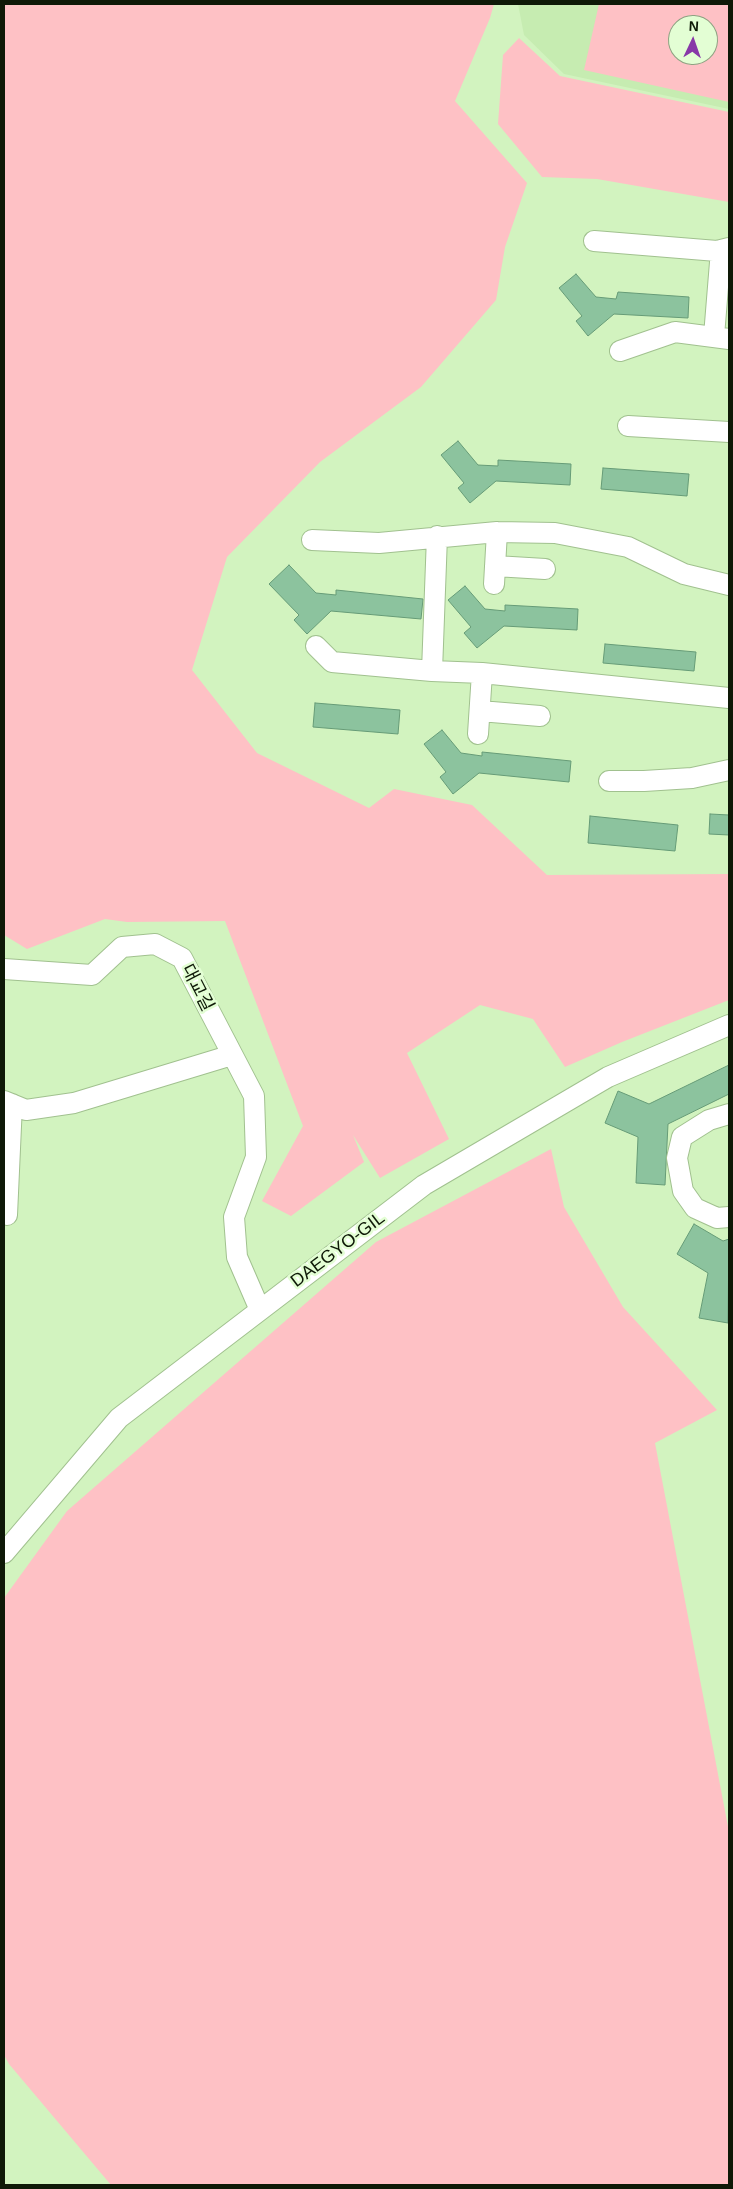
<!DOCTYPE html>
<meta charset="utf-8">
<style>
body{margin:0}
#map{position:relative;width:733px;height:2189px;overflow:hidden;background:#d2f3bf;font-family:Arial,sans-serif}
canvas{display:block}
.frame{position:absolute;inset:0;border:5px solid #0e1907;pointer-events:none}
.north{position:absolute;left:668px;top:15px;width:50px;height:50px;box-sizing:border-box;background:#e3fed4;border:1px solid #8ea282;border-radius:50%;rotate:3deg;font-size:14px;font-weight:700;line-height:20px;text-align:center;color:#0e1907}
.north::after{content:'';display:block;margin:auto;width:18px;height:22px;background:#8838a8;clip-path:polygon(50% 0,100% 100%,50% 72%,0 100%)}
</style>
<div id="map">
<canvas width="733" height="2189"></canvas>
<div class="frame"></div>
<div class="north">N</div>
</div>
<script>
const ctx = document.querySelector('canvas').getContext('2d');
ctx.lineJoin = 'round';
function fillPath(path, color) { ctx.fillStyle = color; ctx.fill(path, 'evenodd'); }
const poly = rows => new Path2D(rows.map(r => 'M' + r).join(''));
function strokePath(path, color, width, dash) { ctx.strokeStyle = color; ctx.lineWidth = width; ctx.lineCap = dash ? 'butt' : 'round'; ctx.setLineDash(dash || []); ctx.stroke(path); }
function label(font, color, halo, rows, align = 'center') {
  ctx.font = font + ' Arial,"Noto Sans KR",sans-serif'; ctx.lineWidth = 5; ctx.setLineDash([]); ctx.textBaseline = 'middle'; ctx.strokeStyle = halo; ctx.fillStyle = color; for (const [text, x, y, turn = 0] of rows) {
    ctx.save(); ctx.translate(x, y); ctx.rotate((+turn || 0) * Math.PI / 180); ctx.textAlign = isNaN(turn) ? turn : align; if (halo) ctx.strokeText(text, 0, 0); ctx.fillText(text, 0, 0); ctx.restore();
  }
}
fillPath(poly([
 [518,4,729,4,729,109,564,74,524,35],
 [678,25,708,25,708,55,678,55]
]), '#c6ecb1');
fillPath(poly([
 [4,4,494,4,490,18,455,101,527,183,505,247,496,300,421,387,320,462,227,557,192,670,257,753,369,808,394,789,472,805,547,875,729,874,729,1000,622,1042,565,1067,533,1019,480,1005,407,1053,449,1139,380,1178,353,1135,364,1162,291,1216,262,1201,303,1126,225,921,127,922,105,919,27,949,4,935],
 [599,4,729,4,729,102,584,70],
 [678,25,708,25,708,55,678,55],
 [519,38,560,76,729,112,729,202,597,179,542,177,498,124,503,55],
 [551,1149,564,1207,623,1307,717,1410,655,1443,729,1832,729,2185,111,2185,9,2064,4,2055,4,1598,67,1511,376,1242]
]), '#fec1c5');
const building = poly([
 [576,274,596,297,616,299,618,292,689,297,688,318,614,314,588,336,576,321,582,316,559,288,576,274],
 [458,441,478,465,498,466,498,460,571,464,570,485,496,481,470,503,458,488,464,483,441,455,458,441],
 [603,468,689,474,687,496,601,489,603,468],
 [289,565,316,593,336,595,336,590,423,599,421,619,331,611,307,634,294,620,299,615,269,584,289,565],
 [465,586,485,609,505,611,505,605,578,609,577,630,504,626,477,648,464,633,471,627,448,600,465,586],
 [605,644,696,652,694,671,603,663,605,644],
 [315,703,400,710,398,734,313,727,315,703],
 [442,730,461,753,482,756,482,752,571,761,569,782,479,773,453,794,440,777,446,772,424,744,442,730],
 [710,814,729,815,729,835,709,834,710,814],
 [590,816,678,825,675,851,588,843,590,816],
 [729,1065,729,1094,668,1124,665,1185,636,1183,638,1137,605,1123,618,1091,649,1104,729,1065],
 [694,1224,723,1241,729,1239,728,1323,699,1318,708,1273,677,1254,694,1224]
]);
fillPath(building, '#8cc39e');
strokePath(building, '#669b77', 1);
const minor = poly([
 [594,241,717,251,729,248],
 [714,336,721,250],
 [620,351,675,332,729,339],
 [628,426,729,432],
 [312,540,379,543,497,532,555,533,628,547,684,574,729,585],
 [495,566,545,569],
 [494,584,497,532],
 [316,646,332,662,432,671,482,673,729,698],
 [432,671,437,536],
 [480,711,540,716],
 [478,734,482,673],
 [609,781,644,781,692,778,729,770],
 [4,969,92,975,122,947,155,944,182,958,254,1096,256,1157,234,1217,237,1257,260,1310],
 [4,1101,26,1110,74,1103,232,1055],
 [729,1114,709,1120,682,1137,677,1158,683,1191,695,1208,717,1218,729,1217],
 [7,1215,12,1104],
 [4,1553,119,1418,424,1185,608,1077,729,1025]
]);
strokePath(minor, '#a1c18f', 22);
strokePath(minor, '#fff', 20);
label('18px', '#0e1907', '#e3fed4', [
 ["대교길",197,988,63],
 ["DAEGYO-GIL",338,1250,-37]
]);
</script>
